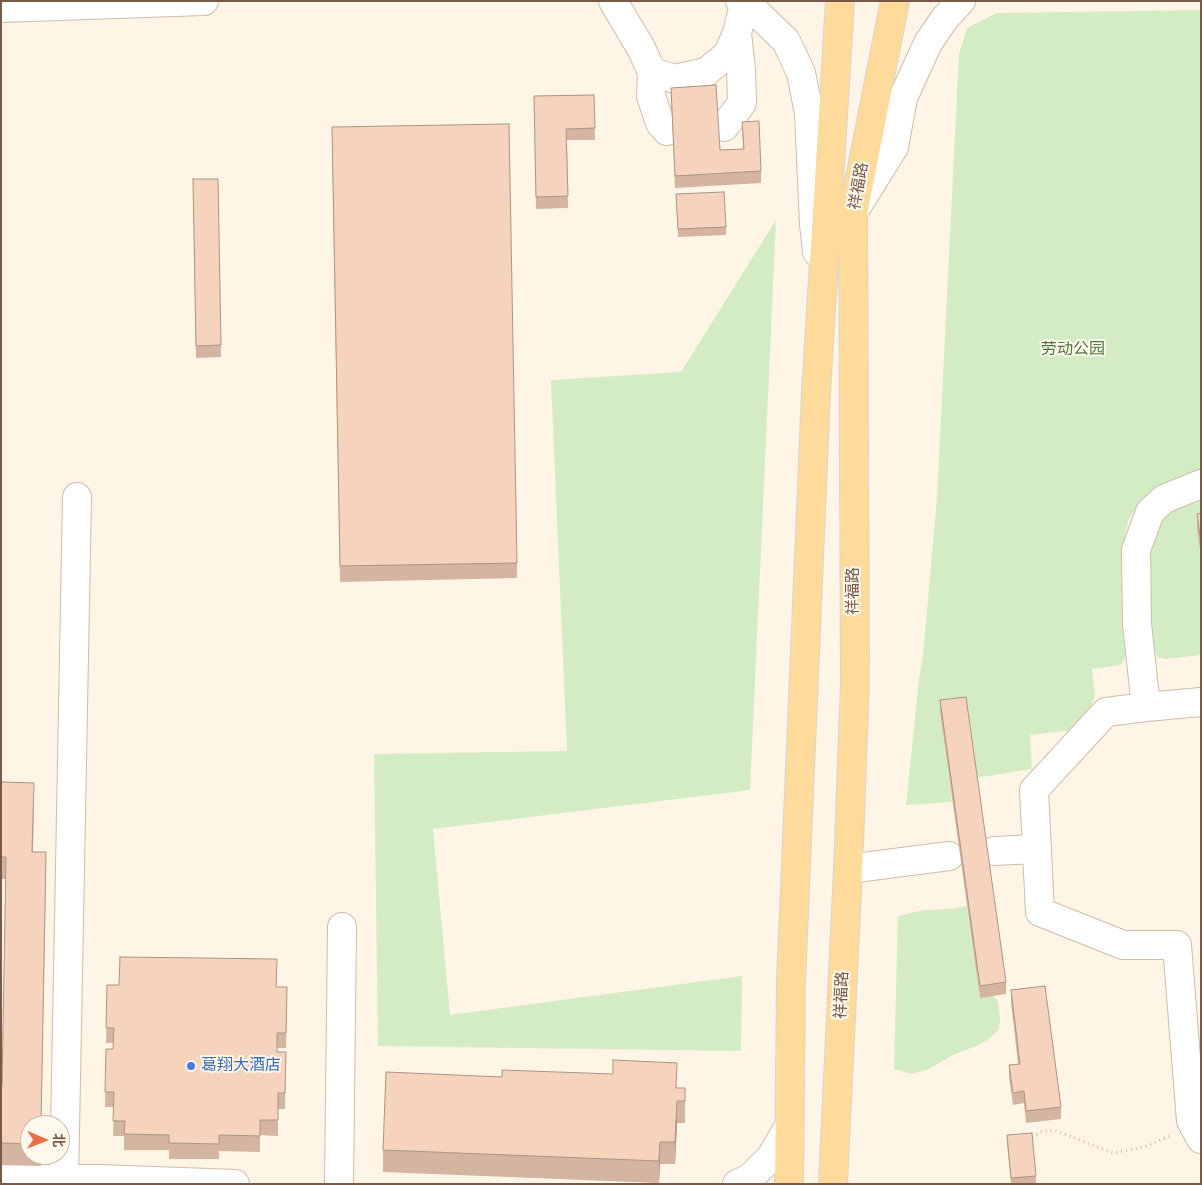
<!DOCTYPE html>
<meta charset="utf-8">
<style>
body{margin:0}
#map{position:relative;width:1202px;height:1185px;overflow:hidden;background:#fef5e6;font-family:Arial,"Noto Sans SC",sans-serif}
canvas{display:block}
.frame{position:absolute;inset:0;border:2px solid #795a49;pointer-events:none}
.north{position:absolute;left:20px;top:1115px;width:50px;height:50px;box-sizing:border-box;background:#fff8ed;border:1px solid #c9b9ab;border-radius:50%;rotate:91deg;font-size:14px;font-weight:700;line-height:20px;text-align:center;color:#795a49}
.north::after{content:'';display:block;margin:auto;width:18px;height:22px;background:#ee6c44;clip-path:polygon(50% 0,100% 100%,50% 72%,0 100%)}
</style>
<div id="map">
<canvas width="1202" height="1185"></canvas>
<div class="frame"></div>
<div class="north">北</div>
</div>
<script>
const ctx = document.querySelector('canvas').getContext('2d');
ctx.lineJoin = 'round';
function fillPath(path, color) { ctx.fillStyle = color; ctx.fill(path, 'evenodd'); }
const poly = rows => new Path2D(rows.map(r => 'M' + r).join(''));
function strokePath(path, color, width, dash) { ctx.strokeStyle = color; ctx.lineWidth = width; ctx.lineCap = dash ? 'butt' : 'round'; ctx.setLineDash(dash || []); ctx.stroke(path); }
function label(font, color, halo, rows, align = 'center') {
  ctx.font = font + ' Arial,"Noto Sans SC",sans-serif'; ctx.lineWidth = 4; ctx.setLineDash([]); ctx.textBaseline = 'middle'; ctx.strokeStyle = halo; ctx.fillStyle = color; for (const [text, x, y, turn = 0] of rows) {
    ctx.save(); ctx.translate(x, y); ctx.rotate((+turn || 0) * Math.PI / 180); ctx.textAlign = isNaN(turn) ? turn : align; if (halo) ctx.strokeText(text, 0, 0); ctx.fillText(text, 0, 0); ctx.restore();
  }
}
fillPath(poly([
 [1201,10,1201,474,1174,480,1149,492,1129,518,1124,542,1126,655,1121,665,1092,669,1095,695,1083,729,1030,735,1032,769,976,778,940,712,952,802,906,805,919,679,923,655,937,498,959,54,967,28,997,13],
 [776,220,750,790,433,829,450,1015,742,976,741,1051,378,1046,374,754,567,751,551,380,681,372],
 [1201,493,1201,528,1197,530,1201,557,1201,655,1166,659,1157,657,1151,636,1146,563,1154,528,1166,512],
 [967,906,980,997,993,996,998,1001,1000,1019,999,1029,989,1039,979,1045,955,1054,927,1070,911,1074,894,1069,898,916,924,910,948,909]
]), '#d3ecc3');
const minor = poly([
 [613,1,641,48,652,72,675,79,706,72,728,54,737,33,745,1],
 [740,1,758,14,786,41,801,73,809,113,814,224,817,252],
 [1,8,204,1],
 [652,72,651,96,660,123,667,131],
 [724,127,742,103,741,70,737,33],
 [854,211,894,147,903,98,928,43,945,18,961,1],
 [1201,484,1164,499,1150,512,1136,550,1137,624,1146,707,1106,712,1034,790,1040,912,1123,945,1177,945,1191,1121,1201,1139],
 [1146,707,1201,702],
 [994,851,1036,849],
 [848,869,949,856],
 [1,1179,100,1179,235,1184],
 [64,1184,77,497],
 [339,1184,342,927],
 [737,1184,750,1178,771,1157,789,1126]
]);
const major = poly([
 [789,1184,791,981,816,392,840,1],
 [833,1184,848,869,855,682,853,213,895,1]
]);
strokePath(minor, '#d0bcab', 30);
strokePath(major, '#dcd4d0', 30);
strokePath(poly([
 [1032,1137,1041,1132,1054,1130,1113,1153,1144,1147,1170,1136]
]), '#dab69e', 3, [1, 4]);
strokePath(minor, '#fff', 28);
strokePath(major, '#ffdb9b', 28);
fillPath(poly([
 [671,88,720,150,743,149,742,122,761,171,761,183,675,188],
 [594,95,595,140,567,140,568,208,536,209,534,96],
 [332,143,517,563,517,578,340,582],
 [193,179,218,179,221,357,196,358],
 [676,194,726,227,726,235,678,237],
 [1201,513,1201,557,1197,530,1197,514],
 [940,700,1006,982,1006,994,980,998,940,712],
 [1,782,34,805,33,852,46,874,41,1125,30,1125,30,1155,41,1155,41,1166,1,1165,1,1086,2,1086,6,879,1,879],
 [107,985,287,987,286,1048,277,1048,277,1052,286,1052,285,1109,278,1109,278,1136,260,1135,260,1152,219,1151,219,1159,169,1159,169,1150,124,1150,124,1136,113,1136,114,1107,105,1107,106,1049,113,1049,113,1043,106,1043],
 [1011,990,1061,1107,1061,1119,1026,1123,1024,1103,1013,1105,1009,1077,1009,1065,1018,1064,1011,1002],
 [677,1088,685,1088,685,1123,677,1123,675,1164,660,1164,659,1183,383,1172,383,1150],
 [1007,1135,1036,1176,1036,1184,1011,1184,1007,1143]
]), '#d3b5a2');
fillPath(poly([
 [677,1101,677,1123,675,1164,675,1142],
 [660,1142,660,1164,659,1183,659,1161]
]), '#ac9484');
const building = poly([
 [716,85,720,150,744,149,742,122,759,121,761,171,675,176,671,88,716,85],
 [594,95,595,128,566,129,568,196,536,197,534,96,594,95],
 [509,124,517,563,340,566,332,127,509,124],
 [193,179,218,179,221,345,196,346,193,179],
 [724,192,726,227,678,229,676,194,724,192],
 [1201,513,1201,542,1197,514,1201,513],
 [966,697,1006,982,980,986,940,700,966,697],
 [1,782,34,783,32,852,46,852,41,1125,30,1125,30,1144,1,1143,1,1086,2,1086,6,857,1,857,1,782],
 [120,957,277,959,276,987,287,987,286,1033,277,1033,277,1052,286,1052,285,1093,278,1093,278,1120,260,1120,260,1136,219,1135,219,1144,169,1143,169,1135,124,1134,125,1121,113,1121,114,1092,105,1092,106,1049,113,1049,114,1028,106,1028,107,985,119,985,120,957],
 [1045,986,1061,1107,1026,1111,1024,1091,1013,1093,1009,1065,1020,1064,1011,990,1045,986],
 [613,1060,677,1063,676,1088,685,1088,685,1101,677,1101,675,1142,660,1142,659,1161,383,1150,386,1072,502,1077,502,1070,613,1074,613,1060],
 [1032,1133,1036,1176,1011,1178,1007,1135,1032,1133]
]);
fillPath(building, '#f5d3bc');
strokePath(building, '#ac9484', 1);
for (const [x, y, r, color] of [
 [191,1066,5,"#3f7fe0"]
]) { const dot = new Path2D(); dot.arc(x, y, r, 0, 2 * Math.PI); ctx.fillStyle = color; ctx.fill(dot); strokePath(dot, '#fff8ed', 2); }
label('16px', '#795a49', '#fff8ed', [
 ["祥福路",859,186,-80],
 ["祥福路",854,591,-90],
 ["祥福路",842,995,-87]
]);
label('16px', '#4e793d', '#fff8ed', [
 ["劳动公园",1073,350]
]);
label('16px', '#366cbe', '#fff8ed', [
 ["葛翔大酒店",201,1066]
], 'left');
</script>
